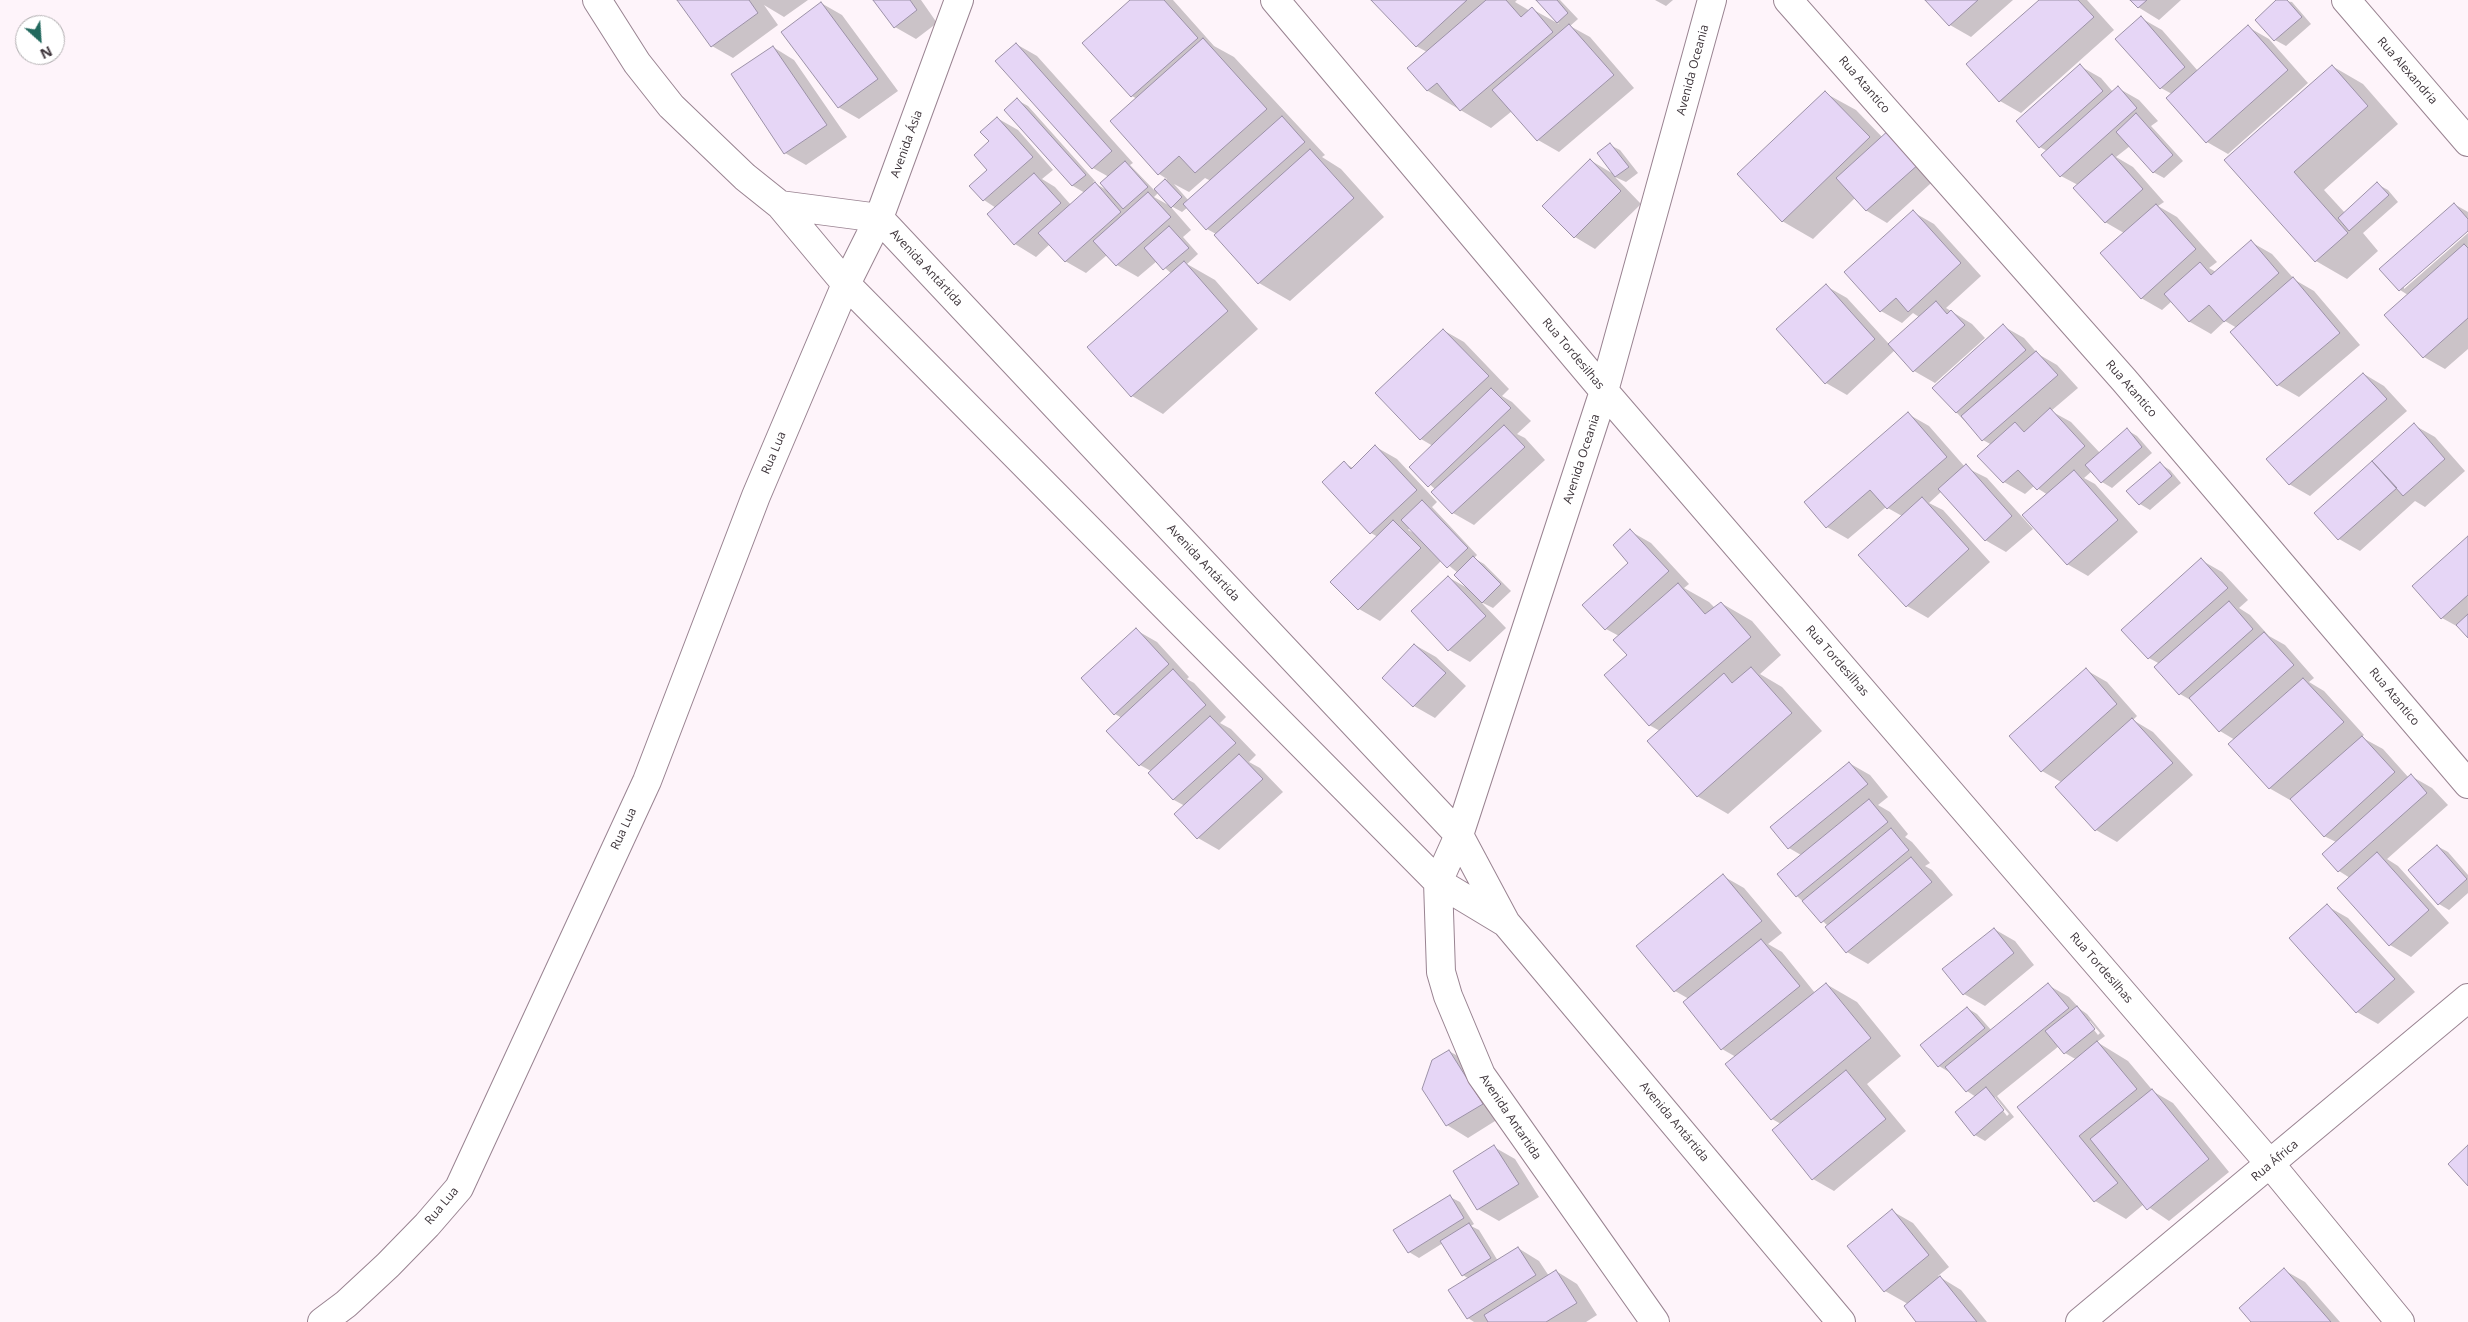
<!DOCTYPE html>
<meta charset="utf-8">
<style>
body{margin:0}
#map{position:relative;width:2468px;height:1322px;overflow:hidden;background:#fef4fa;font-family:"Open Sans",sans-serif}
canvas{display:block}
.north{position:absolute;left:15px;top:15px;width:50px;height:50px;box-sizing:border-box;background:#fff;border:1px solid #b1aeb0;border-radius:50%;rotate:154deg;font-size:14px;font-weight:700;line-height:20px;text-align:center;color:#3d343a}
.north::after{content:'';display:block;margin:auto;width:18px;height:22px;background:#22695e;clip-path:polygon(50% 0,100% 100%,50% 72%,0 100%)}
</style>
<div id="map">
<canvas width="2468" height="1322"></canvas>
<div class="north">N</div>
</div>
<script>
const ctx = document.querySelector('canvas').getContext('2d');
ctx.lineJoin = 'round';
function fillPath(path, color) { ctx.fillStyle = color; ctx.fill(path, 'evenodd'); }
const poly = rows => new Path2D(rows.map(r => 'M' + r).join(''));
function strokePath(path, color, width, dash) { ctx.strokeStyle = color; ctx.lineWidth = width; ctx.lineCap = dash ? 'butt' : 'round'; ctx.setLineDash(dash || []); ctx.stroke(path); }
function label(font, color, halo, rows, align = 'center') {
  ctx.font = font + ' "Open Sans",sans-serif'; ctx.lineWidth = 5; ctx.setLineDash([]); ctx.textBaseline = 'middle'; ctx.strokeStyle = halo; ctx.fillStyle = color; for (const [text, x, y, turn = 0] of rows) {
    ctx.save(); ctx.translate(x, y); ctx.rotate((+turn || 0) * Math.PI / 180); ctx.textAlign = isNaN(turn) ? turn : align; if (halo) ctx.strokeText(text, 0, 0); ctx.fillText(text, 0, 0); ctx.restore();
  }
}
fillPath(poly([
 [678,0,808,0,784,17,764,5,778,25,733,58,712,46],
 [875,0,921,0,937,23,916,39,895,27],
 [1132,0,1173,0,1214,46,1234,57,1325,155,1322,157,1341,169,1384,217,1290,301,1259,283,1216,234,1207,229,1188,207,1182,212,1171,206,1159,192,1154,197,1170,206,1191,230,1183,237,1198,254,1187,264,1215,280,1258,329,1163,414,1132,396,1089,347,1172,274,1157,261,1138,277,1117,265,1107,255,1086,273,1065,261,1050,244,1036,257,1015,244,989,214,996,208,984,200,971,186,989,170,991,141,997,118,1018,130,1053,170,1042,179,1055,187,1071,205,1085,193,1073,186,1006,110,1017,100,1028,106,1095,181,1093,182,1108,191,1109,177,1093,168,997,61,1016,44,1037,56,1133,163,1130,165,1154,190,1167,179,1159,174,1112,121,1137,99,1132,96],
 [1205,178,1211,181,1189,201,1174,184,1189,192],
 [1373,0,1517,0,1515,2,1530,11,1532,9,1559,24,1538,0,1560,0,1578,19,1570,26,1590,37,1634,88,1559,152,1538,140,1512,111,1491,128,1428,91,1409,68,1427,52,1416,46],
 [1655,0,1673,0,1666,6],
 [1927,0,2013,0,1971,37,1950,25],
 [2041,0,2087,0,2114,30,2021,113,2000,101],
 [2132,0,2181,0,2159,20,2138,7],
 [2278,0,2292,2,2311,24,2286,46,2275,40,2257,20],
 [821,3,842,15,898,91,859,119,838,107],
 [2141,18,2162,30,2198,71,2248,27,2269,39,2308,83,2228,154,2207,142,2172,94,2161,88],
 [773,47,794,60,847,137,806,165,785,153,732,75],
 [2080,66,2101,78,2113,92,2118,88,2139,100,2158,121,2151,126,2183,161,2164,178,2153,172,2130,146,2116,157,2133,167,2164,202,2158,206,2177,217,2217,262,2209,268,2216,272,2251,242,2272,254,2295,280,2314,291,2360,345,2299,397,2278,385,2232,332,2237,328,2225,321,2211,334,2190,322,2172,301,2162,310,2141,298,2124,233,2105,222,2078,185,2061,176,2047,151,2040,147],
 [2332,66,2363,84,2398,124,2324,190,2345,213,2377,184,2388,190,2398,202,2363,233,2378,251,2347,279,2316,261,2226,160],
 [1825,93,1856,110,1883,138,1940,175,1887,223,1867,211,1855,198,1813,239,1782,221],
 [1610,145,1620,150,1638,173,1626,182,1615,177,1641,204,1595,249,1575,237,1590,160,1615,175],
 [2454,204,2468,212,2468,229,2404,286,2404,289,2468,233,2468,349,2445,369,2424,357,2408,295,2400,290,2381,269],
 [1913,212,1934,224,1981,276,1946,308,1972,324,1985,338,1935,383,1914,371,1895,350,1847,395,1826,383,1826,286,1847,298,1889,344,1919,317,1913,313,1902,323,1881,311],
 [2003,326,2024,338,2038,354,2057,365,2078,388,2051,411,2071,422,2100,453,2127,430,2137,436,2152,453,2112,488,2102,482,2092,471,2084,478,2095,484,2138,532,2088,576,2067,564,2048,495,2034,486,2025,494,2004,482,1992,445,1983,440,1956,412],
 [1443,330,1464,342,1509,389,1502,396,1512,402,1531,421,1517,434,1525,438,1545,460,1474,525,1453,513,1436,490,1411,467,1433,446,1421,439,1377,393],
 [2364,374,2384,386,2407,411,2310,496,2289,484],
 [1908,414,1929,426,1965,467,1987,478,2033,529,2006,552,1985,540,1942,491,1929,503,1943,510,1990,562,1928,618,1907,606,1902,516,1886,507,1848,539,1827,527],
 [2414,425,2435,437,2465,471,2425,507,2415,501,2360,551,2339,539],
 [1376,447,1397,459,1437,502,1432,507,1477,555,1474,558,1484,564,1511,591,1493,608,1481,602,1506,628,1470,662,1449,650,1448,577,1469,589,1458,573,1442,560,1380,621,1359,609,1378,537,1371,533,1344,463,1353,468],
 [1411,527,1416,534,1408,530],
 [2160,464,2170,470,2181,483,2150,510,2140,504],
 [1630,531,1651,543,1689,584,1684,588,1709,602,1715,608,1721,603,1752,621,1781,655,1760,674,1782,687,1822,731,1728,814,1697,796,1660,731,1649,725,1629,655,1619,636,1606,629,1630,563],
 [2468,538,2468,636,2462,629,2442,618],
 [2201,560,2222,572,2248,600,2239,608,2250,615,2269,636,2285,645,2314,678,2309,682,2324,691,2364,735,2361,737,2383,749,2409,778,2411,776,2432,788,2448,805,2387,859,2398,866,2449,923,2411,957,2390,945,2350,878,2339,871,2323,854,2336,842,2324,836,2292,799,2290,800,2269,788,2235,740,2220,731,2194,702,2180,694,2160,664,2149,658],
 [1136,630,1157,642,1189,677,1187,679,1194,683,1226,717,1220,723,1231,729,1256,755,1249,762,1260,768,1283,792,1219,850,1198,838,1185,806,1174,800,1149,773,1151,771,1140,765,1122,718,1115,714],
 [1415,645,1436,657,1466,686,1435,718,1414,706],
 [2086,670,2107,682,2137,716,2133,720,2153,732,2193,775,2117,842,2096,830,2056,787,2061,782,2042,771],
 [1849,763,1870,775,1888,797,1878,805,1890,812,1908,834,1905,837,1912,842,1930,863,1925,866,1932,870,1953,895,1868,964,1847,952,1828,926,1797,896,1779,874,1801,855,1789,848],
 [2437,846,2448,852,2468,875,2468,893,2449,910,2439,904],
 [1723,876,1744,888,1782,933,1768,944,1782,952,1815,993,1826,984,1857,1002,1901,1056,1867,1084,1906,1131,1834,1191,1813,1179,1781,1124,1772,1119,1736,1057,1722,1049,1689,999,1675,991],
 [2327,906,2348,918,2415,992,2378,1024,2357,1012,2290,938],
 [1994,929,2015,941,2034,965,1985,1006,1964,994],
 [2048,985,2069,997,2080,1009,2087,1014,2105,1036,2097,1042,2128,1061,2154,1092,2173,1103,2229,1172,2169,1221,2144,1204,2126,1219,2095,1201,2019,1108,2077,1060,2065,1053,2059,1046,1997,1096,2014,1117,1985,1141,1975,1135,1976,1097,1967,1091,1949,1072,1939,1066,1967,1008,1977,1014,1992,1031],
 [2087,1021,2090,1021,2100,1033,2098,1035],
 [1995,1097,2009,1114,2007,1116,1994,1099],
 [1449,1051,1470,1063,1503,1116,1468,1138,1447,1125],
 [1494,1147,1515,1159,1539,1197,1499,1221,1478,1209],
 [1450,1197,1460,1202,1474,1224,1471,1226,1479,1230,1498,1261,1518,1248,1539,1261,1549,1276,1556,1271,1577,1284,1597,1315,1586,1322,1474,1322,1468,1318,1469,1279,1463,1275,1443,1243,1419,1258,1409,1252],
 [1892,1211,1913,1223,1949,1267,1938,1276,1961,1290,1987,1322,1918,1322,1908,1304,1885,1291],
 [2284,1270,2305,1282,2340,1322,2253,1322]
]), '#0003');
const building = poly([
 [677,0,749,0,758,13,711,47,677,0],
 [873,0,910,0,917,10,894,28,873,0],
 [1130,0,1164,0,1198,38,1131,97,1082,43,1130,0],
 [1371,0,1467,0,1416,47,1371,0],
 [1486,0,1506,0,1521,17,1532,7,1553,32,1460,111,1437,83,1427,91,1407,68,1486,0],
 [1536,0,1557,0,1568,13,1557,23,1536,0],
 [1925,0,1978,0,1949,26,1925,0],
 [2039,0,2078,0,2094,17,1999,102,1966,64,2039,0],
 [2130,0,2147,0,2138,8,2130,0],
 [2276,0,2287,0,2302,17,2274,41,2255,20,2276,0],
 [821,2,878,79,838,108,781,32,821,2],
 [2141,16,2185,67,2160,89,2115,39,2141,16],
 [1569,24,1614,75,1537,141,1492,90,1569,24],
 [2248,25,2288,70,2206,143,2166,98,2248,25],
 [1203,38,1267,109,1195,173,1179,156,1158,175,1110,121,1203,38],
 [1016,43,1112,151,1092,169,995,61,1016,43],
 [773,46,827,125,784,154,731,74,773,46],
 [2080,64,2103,91,2039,148,2016,121,2080,64],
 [2332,65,2368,106,2294,172,2348,233,2315,262,2224,160,2332,65],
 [2118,86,2137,108,2060,177,2041,155,2118,86],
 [1825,91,1870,137,1782,222,1737,174,1825,91],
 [1017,98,1086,175,1072,186,1004,110,1017,98],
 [2136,113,2173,155,2153,173,2116,132,2136,113],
 [1282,116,1305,142,1206,230,1183,204,1282,116],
 [997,117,1033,157,983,201,969,186,987,170,974,155,989,141,980,132,997,117],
 [1890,129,1920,163,1866,211,1836,178,1890,129],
 [1610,143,1629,167,1615,177,1597,153,1610,143],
 [1310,149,1354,198,1258,284,1214,235,1310,149],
 [2112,154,2143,189,2105,223,2073,188,2112,154],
 [1590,159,1621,191,1574,238,1542,206,1590,159],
 [1125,161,1148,187,1123,209,1100,183,1125,161],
 [1034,173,1061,203,1014,245,987,214,1034,173],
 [1165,179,1182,197,1171,208,1154,189,1165,179],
 [1095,182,1121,212,1065,262,1038,233,1095,182],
 [2377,182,2389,195,2349,231,2338,218,2377,182],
 [1148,192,1171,217,1116,266,1093,241,1148,192],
 [2454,203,2468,219,2468,231,2399,291,2379,269,2454,203],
 [2156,204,2196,249,2141,299,2100,253,2156,204],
 [1913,210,1961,263,1908,312,1896,298,1880,312,1844,272,1913,210],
 [1169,226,1189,248,1163,270,1144,248,1169,226],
 [2251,240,2279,273,2224,322,2209,305,2189,322,2164,294,2200,262,2211,275,2251,240],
 [2464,244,2468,248,2468,318,2423,358,2384,315,2464,244],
 [1184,261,1228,311,1131,397,1087,347,1184,261],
 [2293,277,2340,333,2277,386,2230,332,2293,277],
 [1826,284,1875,339,1825,384,1776,329,1826,284],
 [1936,301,1947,314,1951,310,1965,325,1913,372,1888,344,1936,301],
 [2003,324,2026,350,1956,413,1932,388,2003,324],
 [1443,329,1489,376,1420,440,1375,393,1443,329],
 [2036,351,2058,375,1982,441,1961,416,2036,351],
 [2363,373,2387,399,2289,485,2266,459,2363,373],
 [1491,388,1511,408,1428,487,1409,467,1491,388],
 [2050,408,2085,446,2037,490,2018,470,2003,483,1977,456,2015,422,2024,432,2050,408],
 [1908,412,1947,457,1887,509,1870,490,1826,528,1804,502,1908,412],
 [2414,423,2445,459,2403,496,2372,461,2414,423],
 [1504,425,1525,447,1452,514,1431,492,1504,425],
 [2127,428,2142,447,2101,483,2085,465,2127,428],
 [1375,445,1417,490,1370,534,1322,482,1344,461,1351,469,1375,445],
 [2372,461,2397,488,2338,540,2314,513,2372,461],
 [2160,462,2172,476,2139,505,2126,491,2160,462],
 [1966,464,2012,516,1985,541,1938,489,1966,464],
 [2074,470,2118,520,2067,565,2022,515,2074,470],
 [1922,497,1969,549,1906,607,1858,555,1922,497],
 [1422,500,1468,548,1447,568,1401,520,1422,500],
 [1393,520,1421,548,1358,610,1330,582,1393,520],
 [1630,529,1669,571,1605,630,1582,605,1628,563,1613,545,1630,529],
 [2468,536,2468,595,2441,619,2412,586,2468,536],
 [1473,556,1501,584,1482,603,1454,575,1473,556],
 [2201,558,2228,588,2148,659,2121,630,2201,558],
 [1448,576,1486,616,1448,651,1411,611,1448,576],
 [1678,583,1705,614,1721,602,1751,637,1649,726,1604,675,1627,655,1613,640,1678,583],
 [2229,601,2253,629,2179,695,2154,667,2229,601],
 [2468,614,2468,638,2456,625,2468,614],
 [1136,628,1169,664,1114,715,1081,678,1136,628],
 [2264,632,2294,665,2219,732,2189,698,2264,632],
 [1414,644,1446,673,1413,707,1382,678,1414,644],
 [1751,667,1792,713,1697,797,1647,741,1724,673,1732,683,1751,667],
 [2086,668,2117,704,2041,772,2009,736,2086,668],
 [1173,669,1206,705,1139,766,1106,731,1173,669],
 [2303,678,2344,722,2269,789,2228,744,2303,678],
 [1210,716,1236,743,1173,800,1148,773,1210,716],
 [2132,718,2173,763,2095,831,2055,787,2132,718],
 [2362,736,2395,772,2324,837,2290,799,2362,736],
 [1239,754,1263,779,1197,839,1174,814,1239,754],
 [1849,762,1868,784,1788,849,1770,827,1849,762],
 [2411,774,2427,793,2338,872,2322,854,2411,774],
 [1869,799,1888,822,1796,897,1777,874,1869,799],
 [1891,828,1909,850,1821,923,1802,901,1891,828],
 [2437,845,2467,879,2438,905,2408,870,2437,845],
 [2377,852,2429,910,2389,946,2337,888,2377,852],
 [1911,857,1932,882,1846,953,1825,927,1911,857],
 [1723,874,1762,921,1674,992,1636,946,1723,874],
 [2327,904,2395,979,2356,1013,2289,938,2327,904],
 [1994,928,2014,953,1963,995,1942,969,1994,928],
 [1761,939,1800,986,1721,1050,1683,1002,1761,939],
 [1826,983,1871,1038,1771,1120,1725,1064,1826,983],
 [2048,983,2069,1008,1966,1092,1945,1067,2048,983],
 [2077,1006,2095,1029,2064,1054,2045,1031,2077,1006],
 [1967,1007,1985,1028,1938,1067,1920,1045,1967,1007],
 [2097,1041,2137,1089,2079,1136,2118,1183,2094,1202,2017,1107,2097,1041],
 [1449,1050,1483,1104,1446,1126,1422,1089,1432,1060,1449,1050],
 [1846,1070,1886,1119,1812,1180,1772,1130,1846,1070],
 [1986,1087,2004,1110,1974,1136,1955,1112,1986,1087],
 [2152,1089,2209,1159,2147,1210,2090,1139,2152,1089],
 [1494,1145,1519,1184,1477,1210,1453,1171,1494,1145],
 [2468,1145,2468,1186,2448,1164,2468,1145],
 [1450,1195,1464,1218,1408,1253,1393,1230,1450,1195],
 [1892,1209,1929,1255,1884,1292,1847,1246,1892,1209],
 [1469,1223,1491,1258,1462,1276,1440,1241,1469,1223],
 [1518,1247,1536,1275,1467,1319,1448,1290,1518,1247],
 [2284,1268,2331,1322,2251,1322,2239,1308,2284,1268],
 [1556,1270,1577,1303,1546,1322,1488,1322,1484,1315,1556,1270],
 [1940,1276,1977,1322,1916,1322,1904,1306,1940,1276]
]);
fillPath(building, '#e6d6f6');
strokePath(building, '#9c91a7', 1);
const minor = poly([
 [597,0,637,63,671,106,745,177,780,205,846,284,1438,882,1506,923],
 [1275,0,1604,391,2271,1165,2400,1322],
 [1788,0,2124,380,2468,784],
 [2346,0,2468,142],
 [780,205,879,218,1459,835,1506,923,1841,1322],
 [322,1322,346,1304,388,1265,427,1225,459,1188,647,781,756,496,846,284,879,218,959,0],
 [1655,1322,1481,1075,1448,996,1441,972,1438,882,1459,835,1604,391,1712,0],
 [2080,1322,2468,998]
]);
strokePath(minor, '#998391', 30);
strokePath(minor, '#fff', 28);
label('12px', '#3d343a', '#fff', [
 ["Avenida Oceania",1693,70,-75],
 ["Rua Alexandria",2407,71,49],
 ["Rua Atantico",1864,85,49],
 ["Avenida Ásia",907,144,-70],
 ["Avenida Antártida",926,268,47],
 ["Rua Tordesilhas",1573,354,50],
 ["Rua Atantico",2131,389,49],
 ["Rua Lua",774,453,-67],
 ["Avenida Oceania",1582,459,-72],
 ["Avenida Antártida",1203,563,47],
 ["Rua Tordesilhas",1837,661,49],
 ["Rua Atantico",2394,697,50],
 ["Rua Lua",624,829,-65],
 ["Rua Tordesilhas",2101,968,49],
 ["Avenida Antartida",1510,1117,56],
 ["Avenida Antártida",1674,1122,50],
 ["Rua África",2275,1161,-40],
 ["Rua Lua",442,1206,-50]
]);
</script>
